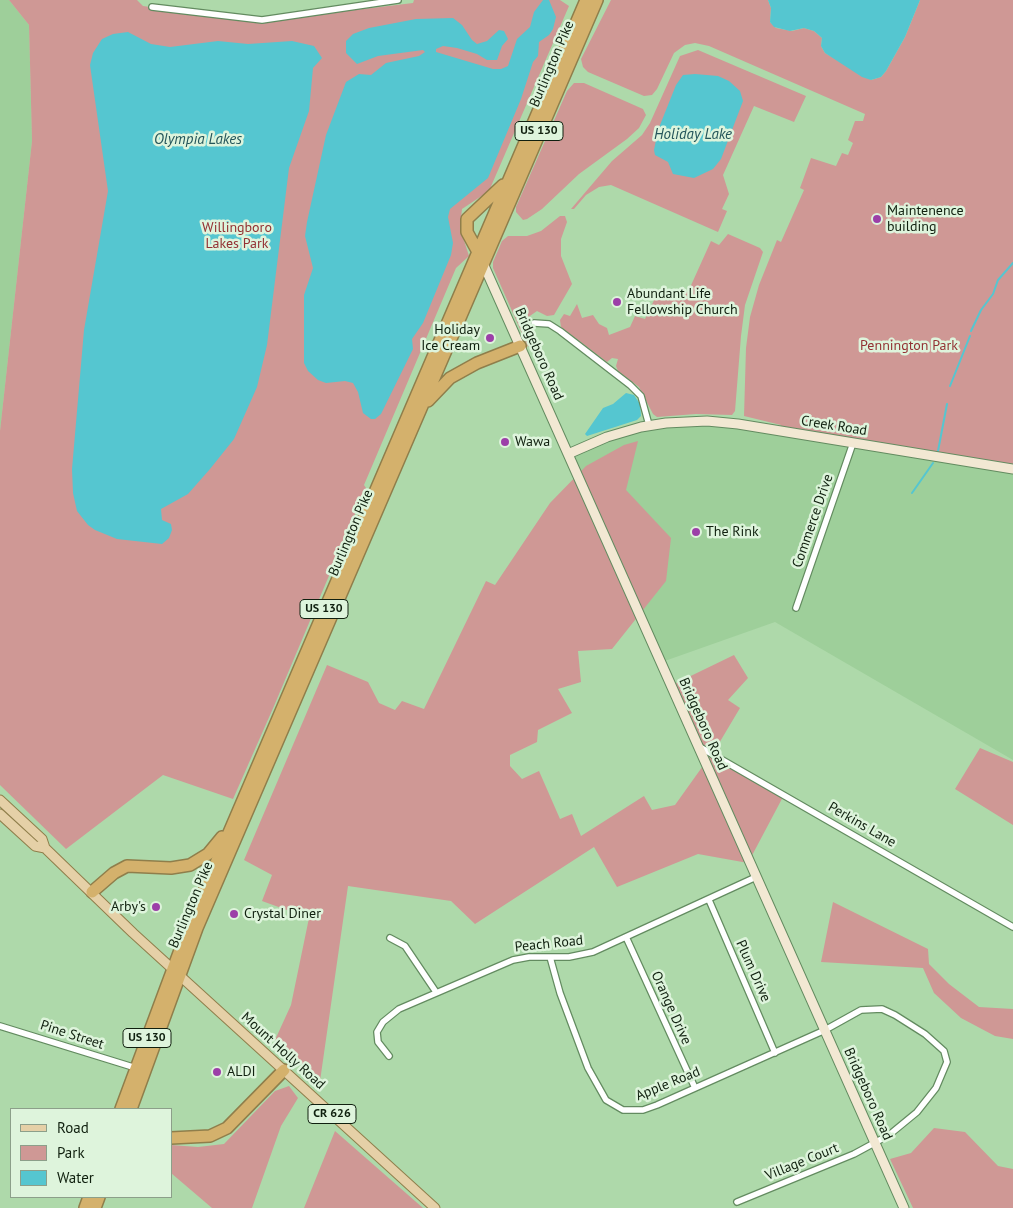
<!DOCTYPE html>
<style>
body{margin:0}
#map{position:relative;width:1013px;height:1208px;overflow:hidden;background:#aed9aa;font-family:"PT Sans",sans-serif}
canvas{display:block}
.legend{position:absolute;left:10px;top:1108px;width:162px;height:90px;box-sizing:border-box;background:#def4dc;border:1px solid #8c9f8a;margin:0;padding:6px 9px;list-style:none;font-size:15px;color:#10200f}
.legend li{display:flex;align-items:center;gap:10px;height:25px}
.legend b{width:25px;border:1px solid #8c9f8a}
</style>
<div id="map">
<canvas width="1013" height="1208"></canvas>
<ul class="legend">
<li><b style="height:6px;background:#e5d0a7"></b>Road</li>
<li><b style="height:14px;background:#cf9895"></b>Park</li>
<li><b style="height:14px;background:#55c6d0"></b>Water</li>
</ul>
</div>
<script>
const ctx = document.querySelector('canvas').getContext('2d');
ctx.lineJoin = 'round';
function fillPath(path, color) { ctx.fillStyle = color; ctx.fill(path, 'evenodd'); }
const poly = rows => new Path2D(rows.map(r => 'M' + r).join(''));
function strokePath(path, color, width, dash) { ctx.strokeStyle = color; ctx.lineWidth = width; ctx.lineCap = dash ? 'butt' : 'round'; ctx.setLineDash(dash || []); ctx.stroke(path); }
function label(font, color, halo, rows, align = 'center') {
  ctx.font = font + ' "PT Sans",sans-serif'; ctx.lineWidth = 5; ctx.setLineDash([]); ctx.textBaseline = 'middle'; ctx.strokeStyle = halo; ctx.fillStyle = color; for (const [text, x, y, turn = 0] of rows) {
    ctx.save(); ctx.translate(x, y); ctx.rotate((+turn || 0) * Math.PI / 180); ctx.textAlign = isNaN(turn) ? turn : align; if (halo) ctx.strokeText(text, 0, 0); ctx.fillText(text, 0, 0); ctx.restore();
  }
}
fillPath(poly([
 [0,0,9,0,29,25,32,141,0,431],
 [716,421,1013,469,1013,760,775,622,659,663,568,454,619,433]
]), '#9ecf9a');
fillPath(poly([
 [9,0,137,0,143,6,256,22,413,3,414,0,560,0,569,6,489,191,462,209,460,228,469,256,456,268,364,485,366,488,274,706,233,799,163,775,66,849,0,785,0,431,32,141,29,25],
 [611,0,768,0,771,8,770,22,776,28,792,31,804,28,814,31,822,38,821,46,825,53,871,80,881,77,886,71,905,37,920,0,1013,0,1013,469,780,430,781,425,744,416,746,348,750,317,759,285,777,240,781,242,804,190,800,188,811,158,836,166,842,153,848,155,853,143,848,140,855,121,863,121,865,114,709,46,695,43,685,45,674,53,657,89,652,95,644,96,588,72,583,67,581,59],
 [698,50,806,96,794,122,754,106,723,175,729,194,722,209,727,211,718,232,611,185,599,187,586,195,574,209,571,209,612,161,642,135,650,123,680,56],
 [574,83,584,83,643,109,646,115,639,128,627,139,579,174,542,209,527,219,523,220,516,212,516,207,567,91],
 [560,216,565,216,567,222,561,239,561,256,572,284,554,315,547,316,537,311,527,318,525,328,533,336,528,347,493,268,493,262,502,241,508,236,527,236,541,231],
 [728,234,760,248,763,252,745,305,741,336,735,411,732,415,696,414,657,417,653,414,639,387,618,371,616,366,618,359,612,358,607,362,561,327,560,320,564,314,570,316,577,304,582,318,593,315,599,324,607,328,609,335,630,327,635,316,645,319,658,292,672,299,677,298,684,291,688,292,711,241,719,245],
 [638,441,626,490,671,538,666,581,612,649,578,651,581,682,558,689,572,713,538,730,537,742,510,755,510,766,522,779,539,771,560,819,572,814,581,836,644,796,652,810,675,805,705,763,670,686,734,655,748,678,728,700,740,708,712,755,784,795,748,863,698,854,617,887,594,847,475,924,451,901,348,886,320,1081,275,1040,291,1005,309,918,262,901,272,875,244,860,327,665,368,682,379,703,395,710,402,701,424,709,486,581,495,585,550,503,586,466,624,445],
 [980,748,1013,762,1013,825,955,789],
 [833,902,928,949,929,964,949,984,979,1007,1013,1009,1013,1039,995,1036,961,1018,934,993,923,968,821,962],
 [289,1086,298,1098,281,1126,252,1208,212,1208,171,1173,171,1145,198,1147,224,1144,275,1091],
 [934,1128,965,1132,998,1166,1013,1169,1013,1208,913,1208,890,1159,911,1153],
 [335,1131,423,1208,304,1208]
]), '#cf9895');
fillPath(poly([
 [543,0,549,0,556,17,553,29,549,35,539,42,538,56,533,62,521,99,488,178,450,209,448,217,453,243,451,255,423,323,412,339,413,349,381,414,375,419,371,419,363,413,358,392,353,383,345,381,326,383,318,380,308,371,304,363,304,295,313,268,305,236,307,222,326,135,346,82,359,74,371,75,386,63,419,56,425,52,423,50,378,56,357,64,346,53,346,41,353,34,369,28,416,19,453,18,462,25,472,40,477,44,487,41,499,30,504,31,508,39,502,46,497,60,487,60,477,54,457,48,443,46,436,49,436,52,493,69,501,69,508,66,517,39,530,27,534,12],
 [768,0,920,0,905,37,886,71,881,77,871,80,862,77,825,53,821,46,822,38,814,31,804,28,790,31,774,27,770,22,771,8],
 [128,32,151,44,170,47,218,41,248,44,292,41,314,46,322,58,313,68,309,111,289,168,267,345,257,387,234,439,210,469,188,494,161,509,162,520,171,524,172,530,169,538,162,544,117,539,95,530,88,525,77,511,73,493,72,469,84,330,108,191,90,65,93,53,102,39,113,34],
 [695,74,718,76,729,81,740,91,743,101,721,159,713,169,694,178,673,174,668,162,655,155,654,150,658,130,676,85,683,75],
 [626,393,634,395,640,404,641,416,637,420,587,436,585,434,603,408,613,404]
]), '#55c6d0');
strokePath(poly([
 [971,331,981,310,993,294,998,280,1013,263],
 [950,386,970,336],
 [938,451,947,404],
 [912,493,933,463]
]), '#55c6d0', 2);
const street = poly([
 [152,7,262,20,398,0],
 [534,323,549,324,560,331,630,385,641,396,649,425],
 [796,608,853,443],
 [698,746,1013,927],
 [709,900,775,1053],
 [626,937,695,1088],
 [390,938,405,946,436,992],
 [550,957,560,993,588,1068,606,1100,623,1110,643,1110,657,1105,825,1030,861,1010,882,1009,895,1015,925,1034,944,1051,947,1062,936,1088,917,1112,889,1135,854,1154,737,1202],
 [0,1026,136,1068],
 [389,1056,378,1042,377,1032,383,1022,399,1009,513,960,529,957,569,957,593,952,756,877]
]);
const secondary = poly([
 [482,261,904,1208],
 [568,454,607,437,641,427,666,423,707,421,738,424,1013,469]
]);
const primary = poly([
 [0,800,42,839,45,848],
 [0,814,35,846,45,848,133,933,435,1208]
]);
const highway = poly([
 [478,252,467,232,467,219,503,185],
 [428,401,450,378,477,363,520,346],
 [92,892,114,873,127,866,171,868,190,865,208,854,222,837],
 [121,1109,189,926,586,0],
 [131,1109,197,928,597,0],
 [171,1138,210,1136,227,1128,284,1070],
 [85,1208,89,1197],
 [95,1208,99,1197]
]);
strokePath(street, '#638b60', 8);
strokePath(secondary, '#638b60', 11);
strokePath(primary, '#8f7e4b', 11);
strokePath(highway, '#8f7e4b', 14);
strokePath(street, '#fff', 5.5);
strokePath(secondary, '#f2e8d3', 9);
strokePath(primary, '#e5d0a7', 9);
strokePath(highway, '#d4b16c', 11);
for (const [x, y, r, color] of [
 [877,219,5,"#9c3fa8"],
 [617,302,5,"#9c3fa8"],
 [490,338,5,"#9c3fa8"],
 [505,442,5,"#9c3fa8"],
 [696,532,5,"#9c3fa8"],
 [156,907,5,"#9c3fa8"],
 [234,914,5,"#9c3fa8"],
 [217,1072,5,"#9c3fa8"]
]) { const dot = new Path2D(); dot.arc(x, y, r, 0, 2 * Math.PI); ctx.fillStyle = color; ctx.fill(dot); strokePath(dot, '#def4dc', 2); }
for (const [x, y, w] of [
 [539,131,48],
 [324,609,48],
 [147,1038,48],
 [332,1114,48]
]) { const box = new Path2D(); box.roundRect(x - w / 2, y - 9.5, w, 19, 4); ctx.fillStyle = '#def4dc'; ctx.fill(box); strokePath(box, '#10200f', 1); }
label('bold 12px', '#10200f', null, [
 ["US 130",539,131],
 ["US 130",324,609],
 ["US 130",147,1038],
 ["CR 626",332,1114]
]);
label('14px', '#10200f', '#def4dc', [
 ["Burlington Pike",552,64,-67],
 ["Bridgeboro Road",539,354,66],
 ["Creek Road",834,426,9],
 ["Commerce Drive",813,521,-71],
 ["Burlington Pike",351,533,-67],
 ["Bridgeboro Road",703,724,66],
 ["Perkins Lane",862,825,30],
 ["Burlington Pike",191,905,-67],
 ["Peach Road",549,944,-6],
 ["Plum Drive",753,971,66],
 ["Orange Drive",671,1008,66],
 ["Pine Street",72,1035,18],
 ["Mount Holly Road",283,1051,42],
 ["Apple Road",668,1084,-22],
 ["Bridgeboro Road",868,1094,66],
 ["Village Court",802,1162,-22]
]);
label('14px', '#10200f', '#def4dc', [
 ["Maintenence",887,211],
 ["building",887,227],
 ["Abundant Life",627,294],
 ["Fellowship Church",627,310],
 ["Holiday",480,330,"right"],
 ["Ice Cream",480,346,"right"],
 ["Wawa",515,442],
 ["The Rink",706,532],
 ["Arby's",146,907,"right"],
 ["Crystal Diner",244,914],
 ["ALDI",227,1072]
], 'left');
label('14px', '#933133', '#def4dc', [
 ["Willingboro",237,228],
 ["Lakes Park",237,244],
 ["Pennington Park",909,346]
]);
label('italic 15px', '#24555a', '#def4dc', [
 ["Holiday Lake",693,135],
 ["Olympia Lakes",198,140]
]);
</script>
